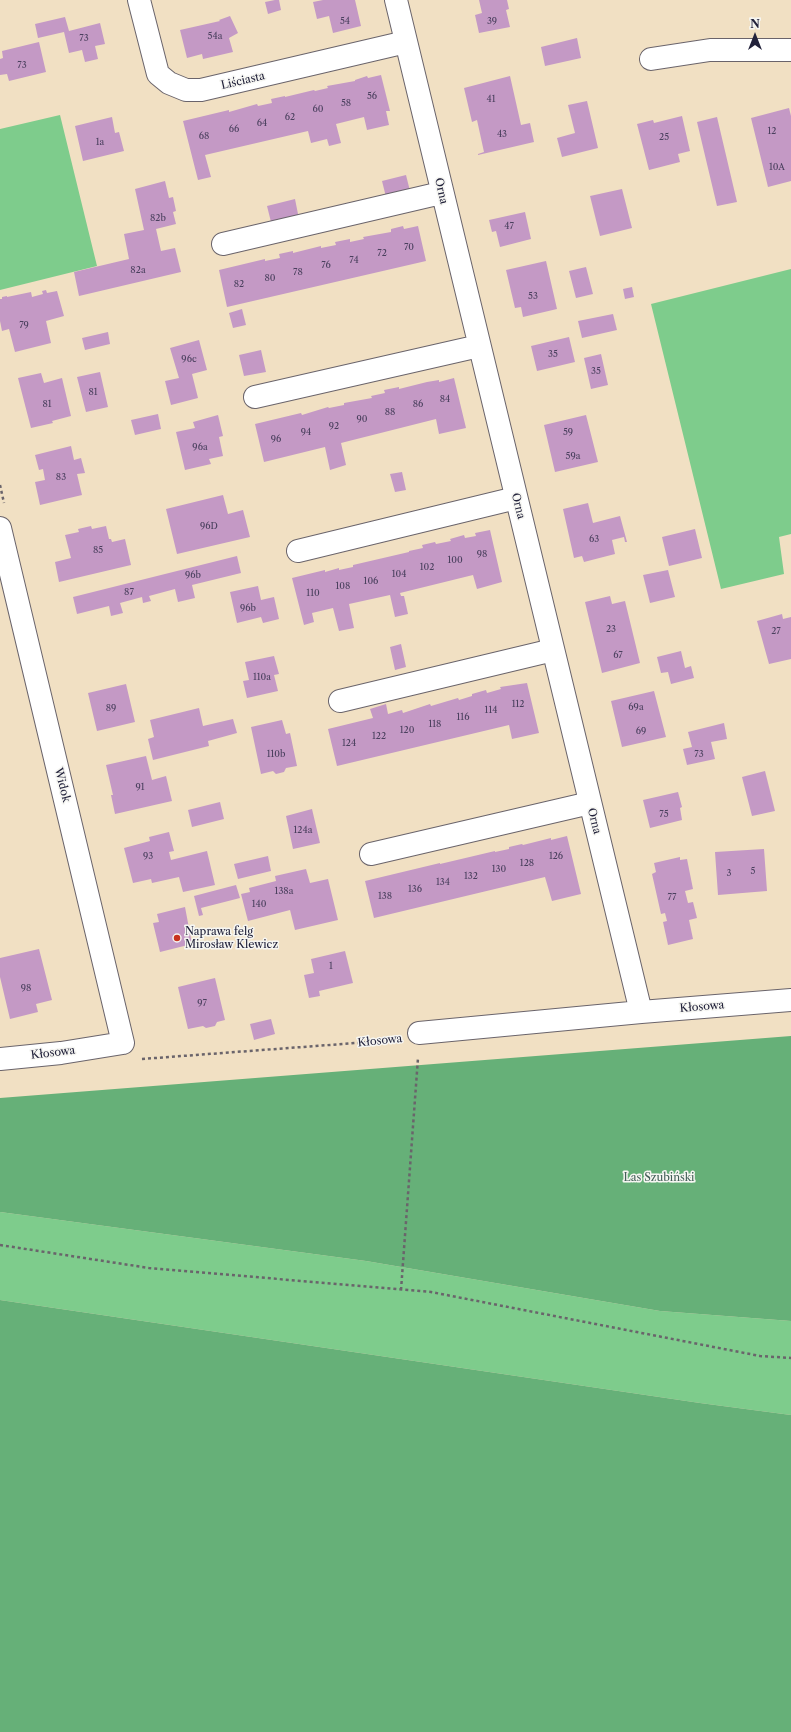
<!DOCTYPE html>
<meta charset="utf-8">
<style>
body{margin:0}
#map{position:relative;width:791px;height:1732px;overflow:hidden;background:#f1e0c3;font-family:"Libre Caslon Text",serif}
canvas{display:block}
.north{position:absolute;left:735px;top:16px;width:40px;height:40px;-webkit-text-stroke:3px #f6f6f2;paint-order:stroke;rotate:0deg;font-size:11px;font-weight:700;line-height:16px;text-align:center;color:#22223b}
.north::after{content:'';display:block;margin:auto;width:14px;height:18px;background:#22223b;clip-path:polygon(50% 0,100% 100%,50% 72%,0 100%)}
</style>
<div id="map">
<canvas width="791" height="1732"></canvas>
<div class="north">N</div>
</div>
<script>
const ctx = document.querySelector('canvas').getContext('2d');
ctx.lineJoin = 'round';
function fillPath(path, color) { ctx.fillStyle = color; ctx.fill(path, 'evenodd'); }
const poly = rows => new Path2D(rows.map(r => 'M' + r).join(''));
function strokePath(path, color, width, dash) { ctx.strokeStyle = color; ctx.lineWidth = width; ctx.lineCap = dash ? 'butt' : 'round'; ctx.setLineDash(dash || []); ctx.stroke(path); }
function label(font, color, halo, rows, align = 'center') {
  ctx.font = font + ' "Libre Caslon Text",serif'; ctx.lineWidth = 3; ctx.setLineDash([]); ctx.textBaseline = 'middle'; ctx.strokeStyle = halo; ctx.fillStyle = color; for (const [text, x, y, turn = 0] of rows) {
    ctx.save(); ctx.translate(x, y); ctx.rotate((+turn || 0) * Math.PI / 180); ctx.textAlign = isNaN(turn) ? turn : align; if (halo) ctx.strokeText(text, 0, 0); ctx.fillText(text, 0, 0); ctx.restore();
  }
}
fillPath(poly([
 [60,115,97,266,0,290,0,129],
 [791,269,791,534,779,537,784,574,721,589,651,304],
 [0,1212,366,1261,660,1311,791,1321,791,1415,700,1403,0,1300]
]), '#7ecc8c');
fillPath(poly([
 [791,1036,791,1321,660,1311,366,1261,0,1212,0,1098],
 [0,1300,700,1403,791,1415,791,1732,0,1732]
]), '#66b078');
fillPath(poly([
 [275,0,279,0,281,10,268,14,265,2],
 [323,0,355,0,361,26,333,33,329,16,317,19,313,2],
 [479,0,507,0,509,9,506,10,510,27,479,33,475,15,482,13],
 [230,16,238,33,229,38,233,52,203,59,202,54,187,58,180,30,220,21,219,20],
 [65,17,69,31,100,23,105,44,95,46,98,59,85,62,82,50,69,53,64,32,38,38,35,24],
 [577,38,581,58,545,66,541,47],
 [39,42,46,72,9,81,7,74,0,75,0,59,3,58,2,51],
 [381,75,390,111,386,111,389,125,367,130,364,117,336,124,341,143,329,146,327,139,311,143,308,131,205,155,211,177,198,180,183,121,229,110,229,112,257,104,258,106,272,103,271,99,285,96,285,97,314,90,315,91,328,88,327,86,355,81,355,80,367,76,368,78],
 [510,76,521,125,530,123,534,142,478,155,478,154,484,152,477,120,472,122,464,88],
 [587,101,598,148,562,157,557,138,575,133,568,105],
 [789,108,791,116,791,181,768,187,751,118],
 [682,116,690,151,678,154,680,162,649,170,637,124,653,120,654,123],
 [112,117,115,133,119,132,124,151,83,161,75,126],
 [717,117,737,202,717,206,697,122],
 [406,175,410,191,386,197,382,181],
 [165,181,169,198,173,197,176,211,173,212,176,224,156,229,161,251,175,248,181,272,79,296,74,272,129,259,124,234,144,230,135,189],
 [622,189,632,228,600,236,590,196],
 [295,199,299,219,272,226,267,206],
 [525,212,531,239,500,247,496,231,492,232,489,220],
 [403,226,404,229,418,226,426,261,227,307,219,270,265,259,265,261,280,258,279,254,293,251,293,253,321,246,321,248,336,245,335,242,350,239,350,242,364,239,363,237,391,232,391,229],
 [546,261,557,309,523,317,521,307,515,308,506,270],
 [586,267,593,294,576,298,569,271],
 [632,287,634,297,625,299,623,289],
 [46,290,47,293,57,291,64,316,46,321,51,343,15,352,9,329,2,331,0,321,0,299,2,299,2,297,7,296,7,297,31,292,32,297,43,294,42,291],
 [242,309,246,325,233,328,229,313],
 [613,314,617,330,582,338,578,321],
 [108,332,110,344,85,350,82,338],
 [569,337,575,362,537,371,531,346],
 [199,340,207,370,192,374,198,398,171,405,165,381,179,378,170,348],
 [261,350,266,372,244,376,239,355],
 [601,354,608,385,591,389,584,358],
 [100,372,108,407,86,412,77,377],
 [41,373,44,383,62,378,71,416,52,421,53,423,31,428,18,378],
 [454,378,466,428,439,434,436,419,341,443,346,465,330,470,325,447,264,462,255,424,301,413,302,415,328,407,329,408,344,405,344,403,372,398,371,396,385,393,384,390,399,387,399,389,427,382,439,380,439,382],
 [158,414,161,429,135,435,131,420],
 [218,415,223,436,219,437,223,456,209,459,211,464,185,470,176,432,195,428,193,422],
 [586,415,598,462,555,472,544,425],
 [71,446,74,460,81,458,85,473,77,474,82,495,40,505,35,482,45,480,43,469,39,470,35,455],
 [402,472,406,490,395,492,390,474],
 [223,495,228,514,243,510,250,537,177,554,166,509],
 [588,503,593,523,620,516,627,542,625,542,624,537,612,540,615,554,584,562,582,556,574,558,563,509],
 [91,526,92,529,106,526,109,539,111,539,112,542,125,539,131,565,59,582,55,562,71,558,65,535,79,532,78,529],
 [695,529,702,558,669,566,662,537],
 [490,530,502,582,477,589,473,575,400,593,401,596,404,596,408,614,395,617,390,595,349,604,354,628,339,631,333,608,312,613,314,622,304,625,292,578,325,570,325,572,339,568,339,570,353,567,353,565,409,552,409,551,423,548,422,545,435,542,436,544,451,541,450,539,464,535,465,538,476,536,475,533],
 [237,556,241,573,192,585,195,598,178,602,175,589,149,596,151,601,143,603,142,597,120,603,123,613,111,616,109,606,77,614,73,597],
 [668,570,675,597,650,603,643,575],
 [258,586,261,600,274,597,279,619,263,623,261,617,237,623,230,592],
 [610,596,612,604,625,601,640,663,602,673,585,602],
 [782,614,783,619,791,617,791,659,769,664,757,621],
 [401,644,406,667,395,670,390,647],
 [681,651,685,668,691,666,694,678,671,684,668,672,661,673,657,657],
 [274,656,279,674,274,675,278,691,247,698,243,681,249,680,245,662],
 [527,683,539,733,512,739,509,725,337,766,328,729,373,718,370,709,386,704,388,714,402,710,403,713,430,704,431,706,458,698,459,700,472,696,472,694,486,690,487,693,501,689,500,687],
 [126,684,135,722,97,731,88,693],
 [654,691,666,737,622,747,611,701],
 [199,708,203,726,233,719,237,733,208,741,209,746,153,760,148,739,154,737,150,720],
 [282,720,286,734,290,733,297,766,286,768,284,772,276,774,273,771,261,774,251,727],
 [724,723,727,739,711,742,715,759,687,765,683,749,692,747,688,732],
 [146,756,152,780,166,776,172,801,115,814,111,795,113,795,106,765],
 [765,771,775,811,752,816,742,777],
 [678,792,682,807,680,808,682,820,650,828,643,800],
 [220,802,224,819,192,827,188,810],
 [312,809,320,843,293,849,286,816],
 [169,832,174,851,169,852,171,860,207,851,215,885,183,892,179,877,152,883,151,879,133,883,124,848,150,841,149,837],
 [567,836,581,894,552,901,545,877,374,918,365,881,440,863,440,864,495,851,495,852,509,849,509,847,522,844,523,845,551,838,551,840],
 [764,849,767,891,718,895,715,852],
 [268,856,271,871,238,879,234,864],
 [680,857,680,860,687,859,693,889,685,891,688,903,693,902,697,918,689,920,693,939,668,945,663,922,667,921,665,913,661,914,652,874,656,872,654,863],
 [306,869,310,883,328,879,338,920,295,930,290,910,248,921,241,894,250,892,249,888,276,881,275,876],
 [236,885,240,898,201,908,203,915,199,916,194,896],
 [185,907,192,944,160,952,153,923,159,922,157,914],
 [39,949,52,1000,36,1004,38,1012,10,1019,0,977,0,958],
 [345,951,353,983,319,991,320,996,309,998,304,975,314,973,311,959],
 [215,978,225,1020,217,1022,215,1026,206,1028,203,1026,188,1029,178,987],
 [271,1019,275,1034,254,1040,250,1024]
]), '#c499c5');
const minor = poly([
 [139,0,158,74,169,83,186,90,201,90,406,42],
 [396,0,641,1012],
 [651,59,710,50,791,50],
 [223,244,441,193],
 [255,397,479,346],
 [0,528,123,1043,61,1053,0,1059],
 [298,551,516,498],
 [340,701,553,650],
 [371,854,590,803],
 [419,1033,641,1012,791,1000]
]);
strokePath(minor, '#6a646b', 24);
strokePath(poly([
 [0,485,4,503],
 [142,1059,396,1040],
 [0,1245,149,1268,431,1292,760,1356,791,1358],
 [401,1290,418,1058]
]), '#6a646b', 2.5, [3, 3]);
strokePath(minor, '#fff', 22);
for (const [x, y, r, color] of [
 [177,938,4,"#c8321e"]
]) { const dot = new Path2D(); dot.arc(x, y, r, 0, 2 * Math.PI); ctx.fillStyle = color; ctx.fill(dot); strokePath(dot, '#f6f6f2', 1.5); }
label('9px', '#4a405e', null, [
 ["54",345,21],
 ["39",492,21],
 ["54a",215,36],
 ["73",84,38],
 ["73",22,65],
 ["56",372,96],
 ["41",491,99],
 ["58",346,103],
 ["60",318,109],
 ["62",290,117],
 ["64",262,123],
 ["66",234,129],
 ["12",772,131],
 ["43",502,134],
 ["68",204,136],
 ["25",664,137],
 ["1a",100,142],
 ["10A",777,167],
 ["82b",158,218],
 ["47",509,226],
 ["70",409,247],
 ["72",382,253],
 ["74",354,260],
 ["76",326,265],
 ["82a",138,270],
 ["78",298,272],
 ["80",270,278],
 ["82",239,284],
 ["53",533,296],
 ["79",24,325],
 ["35",553,354],
 ["96c",189,359],
 ["35",596,371],
 ["81",93,392],
 ["84",445,399],
 ["81",47,404],
 ["86",418,404],
 ["88",390,412],
 ["90",362,419],
 ["92",334,426],
 ["94",306,432],
 ["59",568,432],
 ["96",276,439],
 ["96a",200,447],
 ["59a",573,456],
 ["83",61,477],
 ["96D",209,526],
 ["63",594,539],
 ["85",98,550],
 ["98",482,554],
 ["100",455,560],
 ["102",427,567],
 ["104",399,574],
 ["96b",193,575],
 ["106",371,581],
 ["108",343,586],
 ["87",129,592],
 ["110",313,593],
 ["96b",248,608],
 ["23",611,629],
 ["27",776,631],
 ["67",618,655],
 ["110a",262,677],
 ["112",518,704],
 ["69a",636,707],
 ["89",111,708],
 ["114",491,710],
 ["116",463,717],
 ["118",435,724],
 ["120",407,730],
 ["69",641,731],
 ["122",379,736],
 ["124",349,743],
 ["110b",276,754],
 ["73",699,754],
 ["91",140,787],
 ["75",664,814],
 ["124a",303,830],
 ["93",148,856],
 ["126",556,856],
 ["128",527,863],
 ["130",499,869],
 ["5",753,871],
 ["3",729,873],
 ["132",471,876],
 ["134",443,882],
 ["136",415,889],
 ["138a",284,891],
 ["138",385,896],
 ["77",672,897],
 ["140",259,904],
 ["1",331,966],
 ["98",26,988],
 ["97",202,1003]
]);
label('11px', '#22223b', '#f6f6f2', [
 ["Liściasta",243,81,-13],
 ["Orna",441,191,77],
 ["Orna",518,506,76],
 ["Widok",62,785,76],
 ["Orna",594,821,76],
 ["Kłosowa",702,1007,-5],
 ["Kłosowa",380,1041,-6],
 ["Kłosowa",53,1053,-7]
]);
label('11px', '#22223b', '#f6f6f2', [
 ["Naprawa felg",185,932],
 ["Mirosław Klewicz",185,945]
], 'left');
label('11px', '#425e57', '#f6f6f2', [
 ["Las Szubiński",659,1178]
]);
</script>
